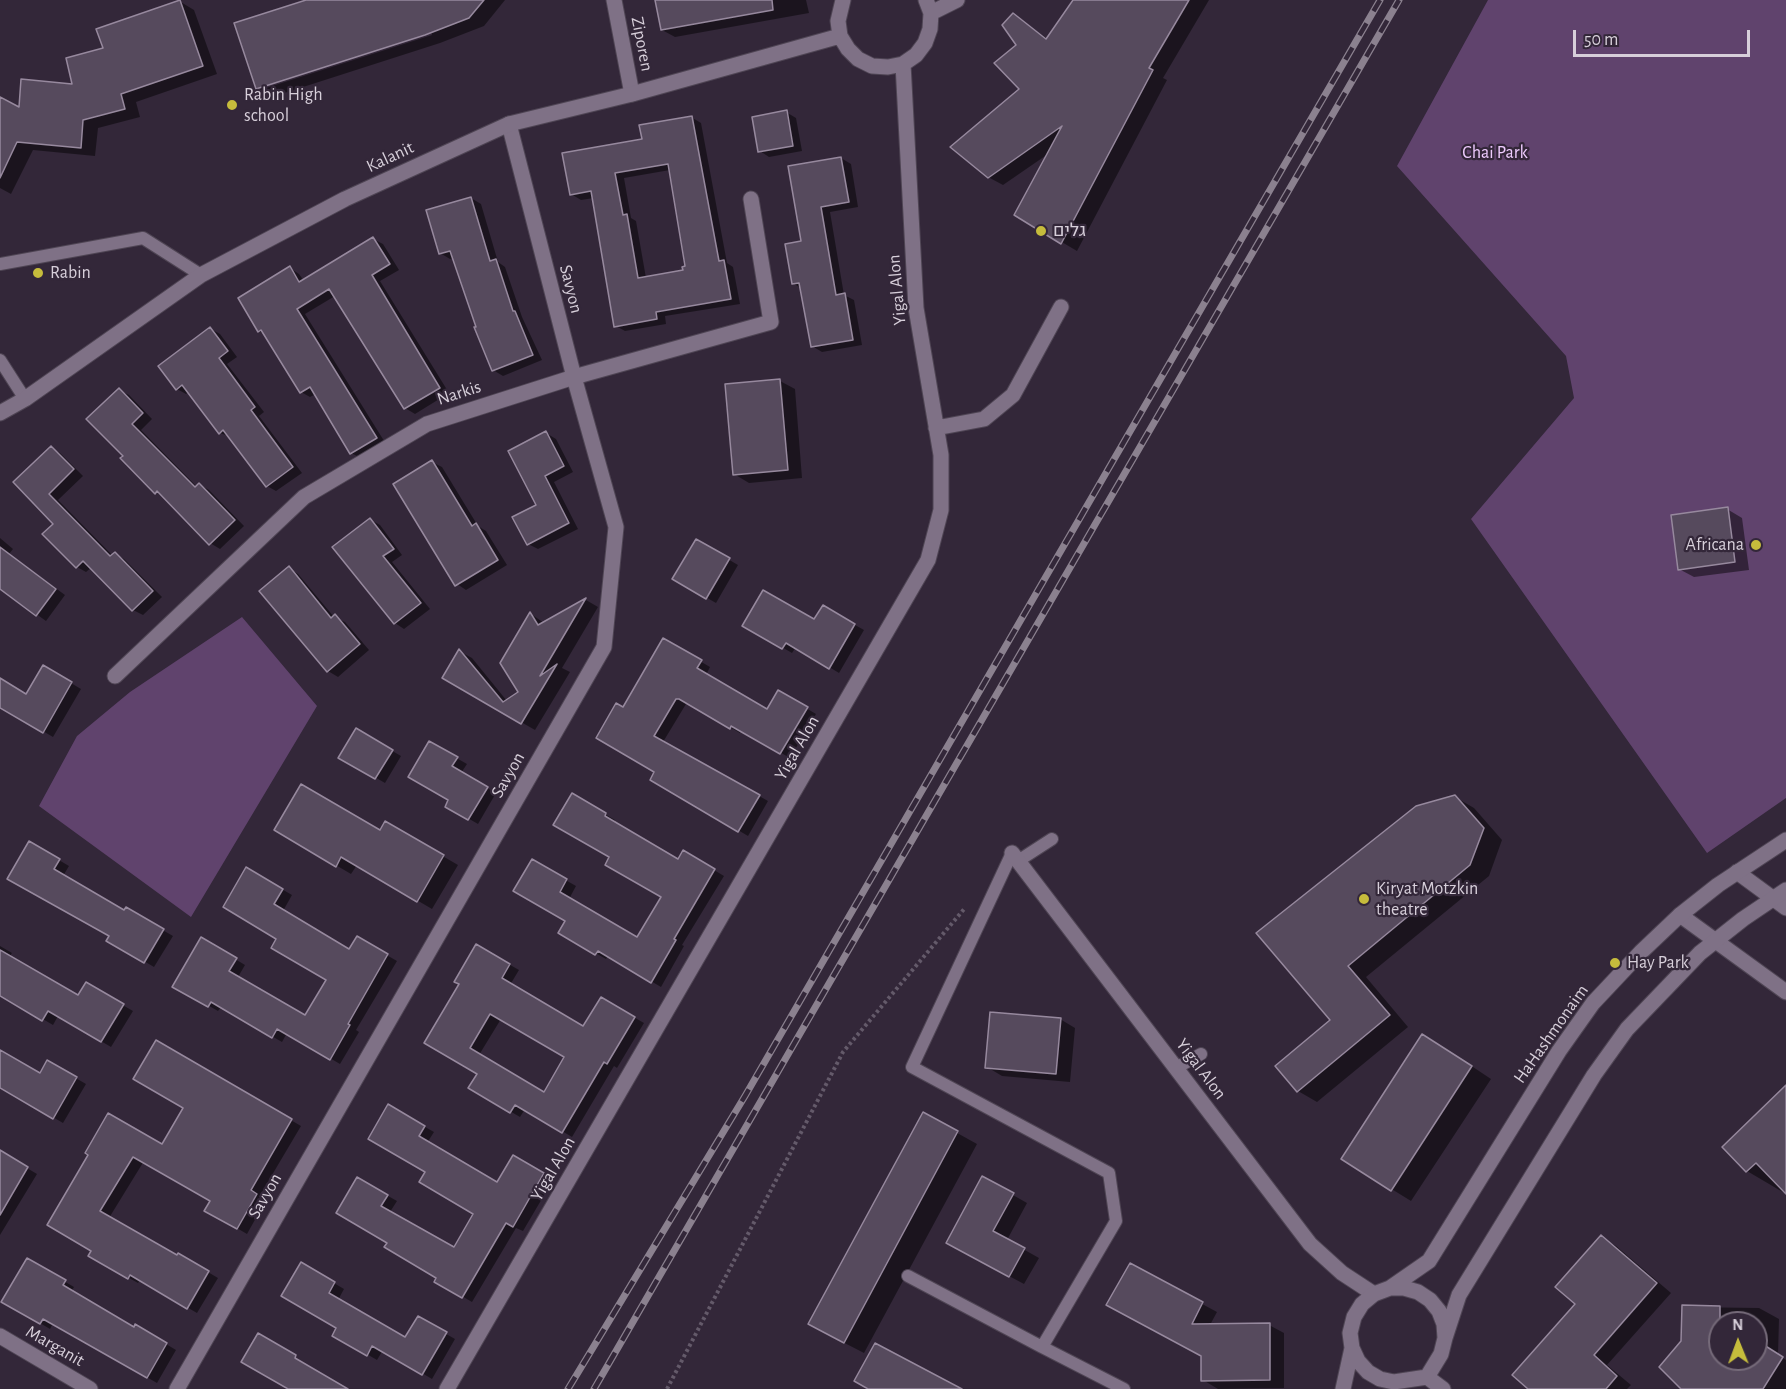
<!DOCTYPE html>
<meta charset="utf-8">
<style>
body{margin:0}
#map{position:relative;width:1786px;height:1389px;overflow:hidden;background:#332739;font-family:"Alegreya Sans",sans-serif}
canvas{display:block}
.north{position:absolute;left:1708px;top:1311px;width:60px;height:60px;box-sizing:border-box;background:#332739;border:2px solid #756a79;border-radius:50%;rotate:359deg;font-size:16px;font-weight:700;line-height:24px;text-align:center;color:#d7cfda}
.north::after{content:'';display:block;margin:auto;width:21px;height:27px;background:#c6bc3c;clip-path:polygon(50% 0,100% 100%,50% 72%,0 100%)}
.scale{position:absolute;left:1573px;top:30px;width:177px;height:27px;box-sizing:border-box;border:3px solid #d7cfda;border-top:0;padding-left:8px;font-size:18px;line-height:21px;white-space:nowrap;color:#d7cfda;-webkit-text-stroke:4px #332739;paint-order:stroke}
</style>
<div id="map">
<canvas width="1786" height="1389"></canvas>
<div class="north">N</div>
<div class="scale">50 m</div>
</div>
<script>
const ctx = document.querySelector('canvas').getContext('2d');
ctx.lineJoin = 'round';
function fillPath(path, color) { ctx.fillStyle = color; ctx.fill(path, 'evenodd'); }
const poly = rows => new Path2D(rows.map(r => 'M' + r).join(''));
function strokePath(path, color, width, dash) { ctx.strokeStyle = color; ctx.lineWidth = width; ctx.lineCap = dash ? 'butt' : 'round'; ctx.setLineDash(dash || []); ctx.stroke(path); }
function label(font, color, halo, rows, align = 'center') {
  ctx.font = font + ' "Alegreya Sans",Heebo,sans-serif'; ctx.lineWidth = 4.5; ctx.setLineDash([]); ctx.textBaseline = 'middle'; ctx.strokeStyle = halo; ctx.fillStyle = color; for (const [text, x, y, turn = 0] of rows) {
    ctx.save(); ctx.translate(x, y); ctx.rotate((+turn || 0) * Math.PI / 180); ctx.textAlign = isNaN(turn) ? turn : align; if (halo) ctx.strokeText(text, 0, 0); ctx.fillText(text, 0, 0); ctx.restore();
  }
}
fillPath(poly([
 [1488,0,1786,0,1786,798,1707,853,1471,519,1574,398,1566,356,1397,166],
 [242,617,317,706,191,917,39,806,77,736,130,692]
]), '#60436d');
fillPath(poly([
 [311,0,505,0,484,26,440,43,272,97,257,88],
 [431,32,432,35,266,88,266,85],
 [657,0,806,0,809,13,675,37,662,30],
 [1075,0,1209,0,1163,78,1167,80,1077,251,1016,215,1048,154,1003,185,988,177,1021,89,1018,46,1013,15,1048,39],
 [179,1,194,10,217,74,136,102,140,117,98,128,95,156,33,150,11,194,0,188,0,99,20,109,74,86,105,50],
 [786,112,796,118,802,151,769,157,760,151],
 [691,117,701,123,727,263,733,267,740,304,665,316,666,324,625,331,616,326,594,198,581,200,571,194,644,140],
 [670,170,687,267,685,271,646,278,636,221,631,218,624,178],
 [841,158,851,164,858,207,830,212,844,295,854,300,862,345,822,352,812,346,802,289,793,283,803,243],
 [471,198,481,204,498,262,505,267,522,317,542,360,503,376,493,370,454,258,450,259,440,253],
 [373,239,383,244,399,270,380,281,449,393,415,414,405,408,335,296,305,314,386,444,361,458,351,453,316,394,310,397,301,392,266,335,259,331,290,268,299,274,304,281],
 [211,329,220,334,237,357,227,364,264,412,259,416,302,473,276,491,267,486,231,437,220,433,189,392,186,394,177,389],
 [780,381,795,389,802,478,749,483,734,474],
 [119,390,129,395,152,419,141,430,197,487,200,485,209,490,244,526,220,549,210,543,166,498,156,492,125,456],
 [546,433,556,439,573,472,554,482,578,529,538,549,528,544,538,506],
 [51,448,60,453,83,476,58,500,113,556,115,554,124,559,162,597,143,615,133,610,92,567,86,572,77,567,55,524,15,482],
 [432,462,442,467,478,526,486,531,507,565,466,590,457,584],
 [1727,509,1742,518,1749,570,1694,577,1679,569],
 [371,520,380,525,402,555,392,562,430,609,404,629,395,623],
 [0,538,13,549,9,554,65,595,46,621,0,588],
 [697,541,738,565,716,603,674,579],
 [289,568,298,574,334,617,345,622,369,650,338,677,328,671,261,591],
 [586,600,598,607,562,668,570,672,535,730,444,678,459,651,472,658,507,701,520,692,531,614,544,623],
 [823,607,864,630,839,673,796,647,792,653,744,625,815,621],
 [664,640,710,667,706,675,768,711,779,692,816,714,790,758,741,730,740,733,690,704,686,704,663,742,768,801,748,836,652,779,656,772,623,709],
 [44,667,81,689,53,737,0,706,0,680,27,696],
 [356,730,401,756,385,783,340,757],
 [430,743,467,764,461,773,496,793,478,824,447,806,451,800],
 [572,795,615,820,613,823,679,861,684,852,724,876,682,945,684,946,661,987,608,956,606,959,560,933,567,921,532,861,576,886,569,899,638,939,663,897,611,857],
 [1455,797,1474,808,1502,840,1489,876,1366,977,1408,1027,1317,1102,1298,1091,1332,1021,1258,933],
 [386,823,458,865,432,909,357,865,351,874,276,830,380,832],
 [30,843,69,866,63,876,124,912,126,909,173,936,154,967,108,940,111,935],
 [247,869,292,895,283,911,350,951,357,938,397,961,356,1030,359,1032,340,1064,287,1033,282,1042,221,1007,218,1011,174,986,202,939,245,965,238,977,306,1017,328,980,278,938],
 [0,946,12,953,9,957,78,997,86,984,133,1011,111,1047,58,1016,53,1025,0,994],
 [477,946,519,970,510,985,584,1028,602,999,644,1023,617,1068,614,1066,572,1137,525,1109,520,1117,470,1088,479,1073,426,1043,461,984],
 [501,1019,566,1057,545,1093,479,1055],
 [1060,1019,1075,1028,1070,1082,1002,1076,987,1067],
 [157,1042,301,1126,259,1197,266,1200,247,1234,206,1210,212,1201,144,1161,109,1218,177,1257,179,1255,218,1278,197,1313,140,1280,138,1283,90,1256,93,1251,90,1155,162,1146,185,1108],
 [1443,1047,1491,1079,1411,1201,1343,1159],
 [0,1051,41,1075,48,1062,86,1084,63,1123,0,1086],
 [1786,1087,1786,1194,1747,1171,1724,1147],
 [388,1106,434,1132,427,1143,497,1184,513,1157,553,1180,523,1231,516,1228,472,1302,436,1281,438,1277,389,1243,358,1179,397,1201,390,1212,454,1249,475,1213,427,1172],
 [923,1114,977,1144,864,1353,829,1335],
 [0,1152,37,1174,0,1235],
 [983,1178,1027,1203,1007,1240,1039,1258,1024,1284,962,1251],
 [1601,1237,1616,1246,1671,1293,1607,1365,1631,1385,1627,1389,1530,1389,1577,1304],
 [28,1260,74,1287,71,1292,134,1329,136,1326,176,1350,157,1383,53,1323,50,1329,3,1301],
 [302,1264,344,1289,338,1300,406,1339,418,1318,455,1339,432,1379,383,1350,377,1360,334,1335,338,1328],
 [1130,1265,1217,1312,1210,1325,1269,1325,1284,1333,1284,1388,1218,1389,1203,1380,1203,1356],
 [1684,1307,1759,1308,1779,1319,1778,1355,1786,1360,1786,1389,1683,1389],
 [1720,1323,1756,1323,1756,1359,1720,1359]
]), '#0007');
const building = poly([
 [180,0,203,66,121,94,125,109,83,120,81,148,17,142,0,178,0,97,19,107,21,79,72,84,66,58,103,48,96,29,180,0],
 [306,0,484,0,469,18,425,35,256,89,234,23,306,0],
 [655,0,772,0,773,10,661,30,655,0],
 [1073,0,1189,0,1149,68,1153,70,1061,244,1014,215,1062,126,988,178,950,147,1019,89,994,63,1016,45,1002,25,1013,13,1046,39,1073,0],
 [787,110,793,146,758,152,752,117,787,110],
 [692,116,719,261,724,260,731,299,656,312,657,319,614,327,591,191,570,195,562,153,642,139,639,125,692,116],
 [668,164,685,266,682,267,683,270,638,278,627,214,623,215,615,173,668,164],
 [841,157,849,202,821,207,836,295,845,293,853,340,811,347,799,283,792,284,785,244,801,241,788,166,841,157],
 [471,197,490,261,496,259,513,311,515,311,533,355,492,371,474,327,476,327,450,251,439,254,426,210,471,197],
 [373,237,390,264,372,275,440,388,404,409,329,289,297,309,377,438,350,454,310,387,300,393,261,330,258,332,238,298,290,266,299,282,373,237],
 [210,327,228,351,219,358,255,407,251,410,293,467,266,487,223,430,219,434,182,385,176,390,158,366,210,327],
 [780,379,788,470,733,475,725,384,780,379],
 [119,388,143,413,132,424,195,487,199,483,235,520,209,545,157,491,155,494,120,458,123,456,86,419,119,388],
 [546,431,564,466,545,476,569,523,527,545,512,517,536,505,508,451,546,431],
 [51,446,74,469,49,494,110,556,115,552,153,591,132,611,83,561,76,568,42,534,53,524,13,482,51,446],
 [432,460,472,526,476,523,498,560,455,586,393,484,432,460],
 [1728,507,1735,562,1678,570,1671,515,1728,507],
 [370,518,394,549,383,556,421,603,394,624,332,547,370,518],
 [696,539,730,558,706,599,672,579,696,539],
 [0,547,56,589,36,616,0,589,0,547],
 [289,566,331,618,335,614,360,644,327,672,259,591,289,566],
 [763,590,814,619,823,605,855,624,829,669,786,643,782,649,742,626,763,590],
 [586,598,540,676,557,664,521,724,442,678,459,649,503,702,518,692,500,663,530,612,538,625,586,598],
 [663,638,702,660,697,668,767,709,778,690,808,707,780,754,731,726,730,729,679,699,676,699,654,736,760,795,738,832,650,780,654,772,596,738,616,703,623,707,663,638],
 [43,665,72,682,43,733,0,708,0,678,26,694,43,665],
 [356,728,393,750,375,779,338,758,356,728],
 [429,741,458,757,452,766,488,787,468,820,445,807,448,800,408,777,429,741],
 [301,784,380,830,385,821,444,855,417,902,341,857,336,867,274,830,301,784],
 [572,793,606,813,605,816,678,859,683,850,715,869,674,939,676,940,651,983,598,951,595,955,558,933,565,921,513,891,532,859,567,879,560,892,637,937,661,897,605,865,609,857,553,825,572,793],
 [1455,795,1484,828,1470,865,1348,966,1390,1015,1297,1092,1275,1066,1330,1020,1256,933,1416,806,1455,795],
 [29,841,60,859,54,869,124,910,126,907,164,929,144,963,106,941,109,936,7,879,29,841],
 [246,867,283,889,274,904,349,949,357,936,388,954,348,1024,350,1025,330,1060,277,1029,272,1038,211,1002,208,1007,172,987,201,937,237,958,229,971,305,1015,326,980,271,948,276,939,223,907,246,867],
 [476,944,510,964,502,978,583,1026,601,997,635,1017,607,1064,604,1062,562,1133,515,1105,510,1113,468,1088,477,1074,424,1043,459,984,454,982,476,944],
 [490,1014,564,1057,544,1092,470,1048,490,1014],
 [0,950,78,995,86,982,124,1004,101,1042,48,1011,42,1021,0,996,0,950],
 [990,1012,1061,1018,1056,1074,985,1068,990,1012],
 [1422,1034,1472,1066,1391,1191,1341,1159,1422,1034],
 [156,1040,292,1119,251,1190,257,1194,237,1229,204,1211,210,1201,133,1157,100,1211,177,1255,178,1253,209,1271,187,1309,130,1275,128,1279,88,1256,91,1251,47,1225,88,1155,85,1153,108,1113,162,1144,183,1108,133,1079,156,1040],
 [0,1050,40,1073,47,1060,77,1077,53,1119,0,1088,0,1050],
 [1786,1085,1786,1194,1756,1163,1746,1172,1722,1147,1786,1085],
 [388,1104,425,1126,419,1136,497,1182,513,1155,544,1173,513,1227,506,1223,462,1298,434,1282,436,1278,384,1247,387,1243,336,1213,357,1177,388,1195,381,1206,454,1247,473,1214,419,1182,425,1172,368,1139,388,1104],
 [923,1112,958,1131,844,1343,808,1324,923,1112],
 [0,1150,28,1167,0,1215,0,1150],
 [982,1176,1014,1193,993,1231,1025,1248,1009,1277,946,1243,982,1176],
 [1601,1235,1657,1283,1594,1355,1617,1376,1606,1389,1528,1389,1512,1375,1575,1304,1555,1287,1601,1235],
 [27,1258,66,1280,63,1285,134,1327,135,1324,167,1343,147,1378,43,1319,40,1324,1,1302,27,1258],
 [301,1262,335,1282,329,1293,405,1337,418,1316,447,1332,422,1375,372,1346,367,1356,332,1336,336,1328,281,1296,301,1262],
 [1130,1263,1203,1302,1192,1324,1270,1323,1270,1380,1201,1381,1201,1356,1106,1305,1130,1263],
 [1682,1305,1720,1306,1720,1359,1756,1359,1756,1340,1783,1357,1763,1389,1681,1389,1659,1367,1681,1341,1682,1305],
 [258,1333,296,1355,295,1358,348,1389,288,1389,241,1362,258,1333],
 [875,1343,962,1389,868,1389,854,1381,875,1343]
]);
fillPath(building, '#564a5d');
strokePath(building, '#97899e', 1.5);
const service = poly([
 [0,264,143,238,201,275],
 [0,360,25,399],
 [1012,853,912,1067,1109,1173,1116,1221,1042,1347,1124,1389],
 [1018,861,1052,839],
 [1176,1068,1201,1054],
 [908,1276,1042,1347]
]);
const minor = poly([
 [614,0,632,94],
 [115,676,304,497,427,424,574,377,771,322,751,199],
 [1012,853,1310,1244,1342,1273,1374,1294],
 [1737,872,1786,908],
 [1680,915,1786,992],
 [0,1336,90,1389],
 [177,1389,604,647,616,527,574,377,509,124]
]);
const tertiary = poly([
 [843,0,838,21,840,36,848,49,858,59,872,66,888,67,903,64,916,55,925,43,930,29,931,13,926,0],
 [931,13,957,0],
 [0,413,25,399,201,275,345,199,509,124,632,94,840,36],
 [936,428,984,419,1013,395,1061,307],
 [1390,1288,1429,1261,1559,1051,1593,1003,1641,952,1680,915,1718,885,1786,840],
 [1390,1288,1404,1288,1418,1292,1430,1300,1439,1311,1444,1324,1445,1338,1441,1354,1427,1377,1394,1382,1380,1379,1368,1372,1358,1361,1352,1348,1350,1333,1354,1317,1362,1304,1374,1294,1390,1288],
 [1445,1338,1459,1295,1594,1075,1627,1029,1700,953,1743,919,1786,890],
 [1427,1377,1443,1389],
 [447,1389,928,560,941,510,941,455,916,308,903,64],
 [1343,1389,1352,1348]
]);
strokePath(service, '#4f4554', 14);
strokePath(minor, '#4f4554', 17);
strokePath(tertiary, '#4f4554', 17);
strokePath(poly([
 [667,1389,843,1052,965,908]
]), '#645a6a', 4, [3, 3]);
strokePath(service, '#7f7186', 12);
strokePath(minor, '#7f7186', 15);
strokePath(tertiary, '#7f7186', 15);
const rail = poly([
 [568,1389,745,1096,1380,0],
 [594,1389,1399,0]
]);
strokePath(rail, '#8b818f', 7);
strokePath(rail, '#332739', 4.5, [14]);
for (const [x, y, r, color] of [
 [232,105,6,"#c6bc3c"],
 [1041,231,6,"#c6bc3c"],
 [38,273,6,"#c6bc3c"],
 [1756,545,6,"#c6bc3c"],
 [1364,899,6,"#c6bc3c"],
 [1615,963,6,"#c6bc3c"]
]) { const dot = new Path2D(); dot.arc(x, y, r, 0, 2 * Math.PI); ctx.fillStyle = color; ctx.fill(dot); strokePath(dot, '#332739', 2); }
label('18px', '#d7cfda', '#332739', [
 ["Ziporen",642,44,79],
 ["Kalanit",390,157,-25],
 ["Savyon",571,289,76],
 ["Yigal Alon",897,290,-95],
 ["Narkis",459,393,-18],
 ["Yigal Alon",797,748,-60],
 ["Savyon",508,775,-60],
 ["HaHashmonaim",1551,1034,-55],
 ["Yigal Alon",1201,1069,53],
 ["Yigal Alon",553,1169,-60],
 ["Savyon",265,1196,-60],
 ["Marganit",55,1346,30]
]);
label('18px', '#d7cfda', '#332739', [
 ["Rabin High",244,95],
 ["school",244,116],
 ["גלים",1053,231],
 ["Rabin",50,273],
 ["Africana",1744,545,"right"],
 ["Kiryat Motzkin",1376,889],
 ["theatre",1376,910],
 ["Hay Park",1627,963]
], 'left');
label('18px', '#eecbfe', '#332739', [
 ["Chai Park",1495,153]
]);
</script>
